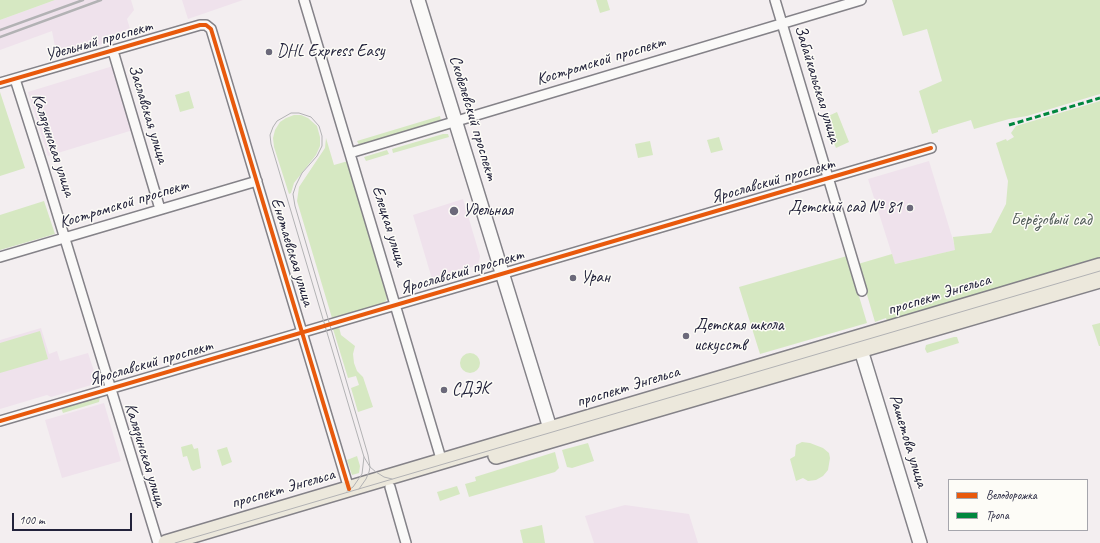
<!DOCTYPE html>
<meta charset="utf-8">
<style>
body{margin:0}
#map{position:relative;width:1100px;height:543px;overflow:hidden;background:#f3eef0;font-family:Caveat,sans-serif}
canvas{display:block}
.legend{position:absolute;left:948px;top:479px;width:140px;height:52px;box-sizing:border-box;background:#fdfcf7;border:1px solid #a5a5ac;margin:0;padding:5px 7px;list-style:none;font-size:12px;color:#22223b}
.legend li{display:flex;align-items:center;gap:8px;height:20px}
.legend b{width:20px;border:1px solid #a5a5ac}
.scale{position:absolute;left:12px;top:513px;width:120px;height:18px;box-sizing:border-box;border:2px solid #22223b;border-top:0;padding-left:5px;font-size:12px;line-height:14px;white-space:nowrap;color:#22223b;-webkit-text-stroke:3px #fdfcf7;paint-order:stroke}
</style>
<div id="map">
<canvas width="1100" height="543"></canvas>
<ul class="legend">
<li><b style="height:5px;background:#e8590c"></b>Велодорожка</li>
<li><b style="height:5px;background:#00873e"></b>Тропа</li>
</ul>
<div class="scale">100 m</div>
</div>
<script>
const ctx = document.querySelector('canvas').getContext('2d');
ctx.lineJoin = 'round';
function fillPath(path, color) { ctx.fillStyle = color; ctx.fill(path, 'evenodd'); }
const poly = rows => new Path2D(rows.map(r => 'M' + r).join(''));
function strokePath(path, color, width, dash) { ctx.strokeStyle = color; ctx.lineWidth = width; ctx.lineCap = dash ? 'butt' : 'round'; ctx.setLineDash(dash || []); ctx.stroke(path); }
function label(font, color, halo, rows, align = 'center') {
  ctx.font = font + ' Caveat,sans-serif'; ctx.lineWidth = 3; ctx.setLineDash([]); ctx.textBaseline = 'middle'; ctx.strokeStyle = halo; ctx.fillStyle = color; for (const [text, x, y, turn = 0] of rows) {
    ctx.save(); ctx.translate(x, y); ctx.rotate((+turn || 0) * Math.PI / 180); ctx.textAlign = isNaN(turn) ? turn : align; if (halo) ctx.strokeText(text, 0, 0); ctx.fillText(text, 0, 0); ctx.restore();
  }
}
fillPath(poly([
 [55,0,131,0,134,10,127,19,132,35,85,49,74,48,56,52,52,31,0,50,0,20],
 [182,0,243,0,188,19],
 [113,66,133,130,48,156,28,92],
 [929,161,956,250,895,264,868,179],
 [463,199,480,256,479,262,475,266,432,279,413,215],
 [41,328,49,354,57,351,60,361,88,353,98,383,51,397,47,395,0,409,0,340],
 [104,403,121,461,62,478,45,420],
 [625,505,689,514,698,543,594,543,585,516]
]), '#efe2ec');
fillPath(poly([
 [0,0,55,0,0,20],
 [596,0,607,0,610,10,600,13],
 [892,0,1100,0,1100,94,1027,116,1009,119,974,129,971,120,938,130,938,132,932,134,919,91,942,81,927,29,903,36],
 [189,91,194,108,180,112,175,95],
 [0,92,25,168,0,176],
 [1100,101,1100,258,887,321,886,318,875,322,858,264,892,254,895,264,955,250,953,237,991,233,1006,204,1008,181,996,143,1006,139,1007,141,1014,137,1011,133,1016,126],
 [837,112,849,142,836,148,824,118],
 [294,115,301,115,308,118,317,126,320,137,320,146,316,155,294,183,291,193,289,194,274,147,273,138,275,130,280,122,286,118],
 [440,116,441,121,359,145,357,141],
 [443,134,448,134,449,137,393,153,392,149],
 [719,137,723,150,711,153,707,140],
 [326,138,334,165,348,161,388,293,386,294,387,299,384,303,332,318,297,201,299,187,325,148],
 [650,141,653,155,638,158,635,144],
 [387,150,389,154,366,161,364,157],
 [44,201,55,234,0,250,0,215],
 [847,256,867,323,760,354,739,287],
 [1100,323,1100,346,1099,346,1092,325],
 [339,327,341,335,355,346,353,354,354,363,357,371,363,377,373,407,358,412,351,388,359,385,356,376,348,378,333,329],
 [40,331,48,359,0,373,0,343],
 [954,337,957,337,959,343,927,353,925,349,926,345],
 '460 363a10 10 0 1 1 20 0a10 10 0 1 1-20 0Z',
 [100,397,99,402,63,413,61,408],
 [802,442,810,443,823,448,829,453,830,458,828,470,823,476,816,480,808,481,803,478,796,481,790,459,795,456,796,445],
 [588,443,594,461,572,468,567,467,562,450],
 [192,444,194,449,198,448,201,468,193,471,191,469,187,456,183,457,181,447],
 [227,447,232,462,222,466,217,450],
 [555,452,559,468,555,472,469,497,465,484,476,481,475,477],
 [357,456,360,466,359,473,352,475,347,460],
 [457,486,460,494,440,501,437,492],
 [542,525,545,543,523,543,520,530]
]), '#d6e8c2');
const street = poly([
 [304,0,442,462],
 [775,0,862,291],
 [113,51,160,209],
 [15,79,43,167,158,543],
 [0,83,200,25,206,25,211,29,349,489],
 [350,153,861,0],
 [0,257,257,181],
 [0,421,931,148],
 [390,487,406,543]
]);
const secondary = poly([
 [418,0,553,438],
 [861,350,920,543]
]);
const primary = poly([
 [496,456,1100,280],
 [166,543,1100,266]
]);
strokePath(street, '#848288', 12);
strokePath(secondary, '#848288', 16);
strokePath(primary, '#848288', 18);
strokePath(street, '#faf9f8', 9);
strokePath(secondary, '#faf9f8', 13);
strokePath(primary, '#ece8dc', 15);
strokePath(poly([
 [359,489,366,479,369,472,370,467,368,455,295,206,293,194,296,185,302,173,317,156,322,146,322,136,319,126,311,117,299,113,291,113,277,121,273,127,270,135,271,144,364,457,370,467,376,472,384,477,392,479],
 [347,491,353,487,362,474,364,457],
 [175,543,1100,271]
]), '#b2b2b4', 1);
strokePath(poly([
 [0,30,83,0],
 [0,37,101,0]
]), '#b2b2b4', 2.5);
strokePath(poly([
 [1009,125,1100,98]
]), '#00873e', 3, [6, 3]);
strokePath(poly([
 [0,83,200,25,206,25,211,29,349,489],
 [0,421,931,148]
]), '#e8590c', 4);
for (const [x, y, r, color] of [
 [269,52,4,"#6b697a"],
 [910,208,4,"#6b697a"],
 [454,211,5,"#6b697a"],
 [573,278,4,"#6b697a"],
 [686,336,4,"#6b697a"],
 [444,390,4,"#6b697a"]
]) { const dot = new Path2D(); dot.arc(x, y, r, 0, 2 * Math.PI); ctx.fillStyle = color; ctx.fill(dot); strokePath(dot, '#fdfcf7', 1.5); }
label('17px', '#22223b', '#fdfcf7', [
 ["Удельный проспект",99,41,-16],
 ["Костромской проспект",601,61,-17],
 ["Забайкальская улица",817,84,73],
 ["Заславская улица",148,114,73],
 ["Скобелевский проспект",473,118,73],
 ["Калязинская улица",53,145,72],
 ["Ярославский проспект",773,181,-16],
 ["Костромской проспект",124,204,-17],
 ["Елецкая улица",389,226,73],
 ["Енотаевская улица",292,252,73],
 ["Ярославский проспект",462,272,-16],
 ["проспект Энгельса",939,295,-17],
 ["Ярославский проспект",151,363,-16],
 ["проспект Энгельса",628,387,-17],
 ["Рашетова улица",908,441,73],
 ["Калязинская улица",145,455,73],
 ["проспект Энгельса",283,489,-16]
]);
label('17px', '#22223b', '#fdfcf7', [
 ["DHL Express Easy",277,52],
 ["Детский сад № 81",902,208,"right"],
 ["Удельная",463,211],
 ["Уран",581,278],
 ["Детская школа",694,326],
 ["искусств",694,346],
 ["СДЭК",452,390]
], 'left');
label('17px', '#515c58', '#fdfcf7', [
 ["Берёзовый сад",1051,221]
]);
</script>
